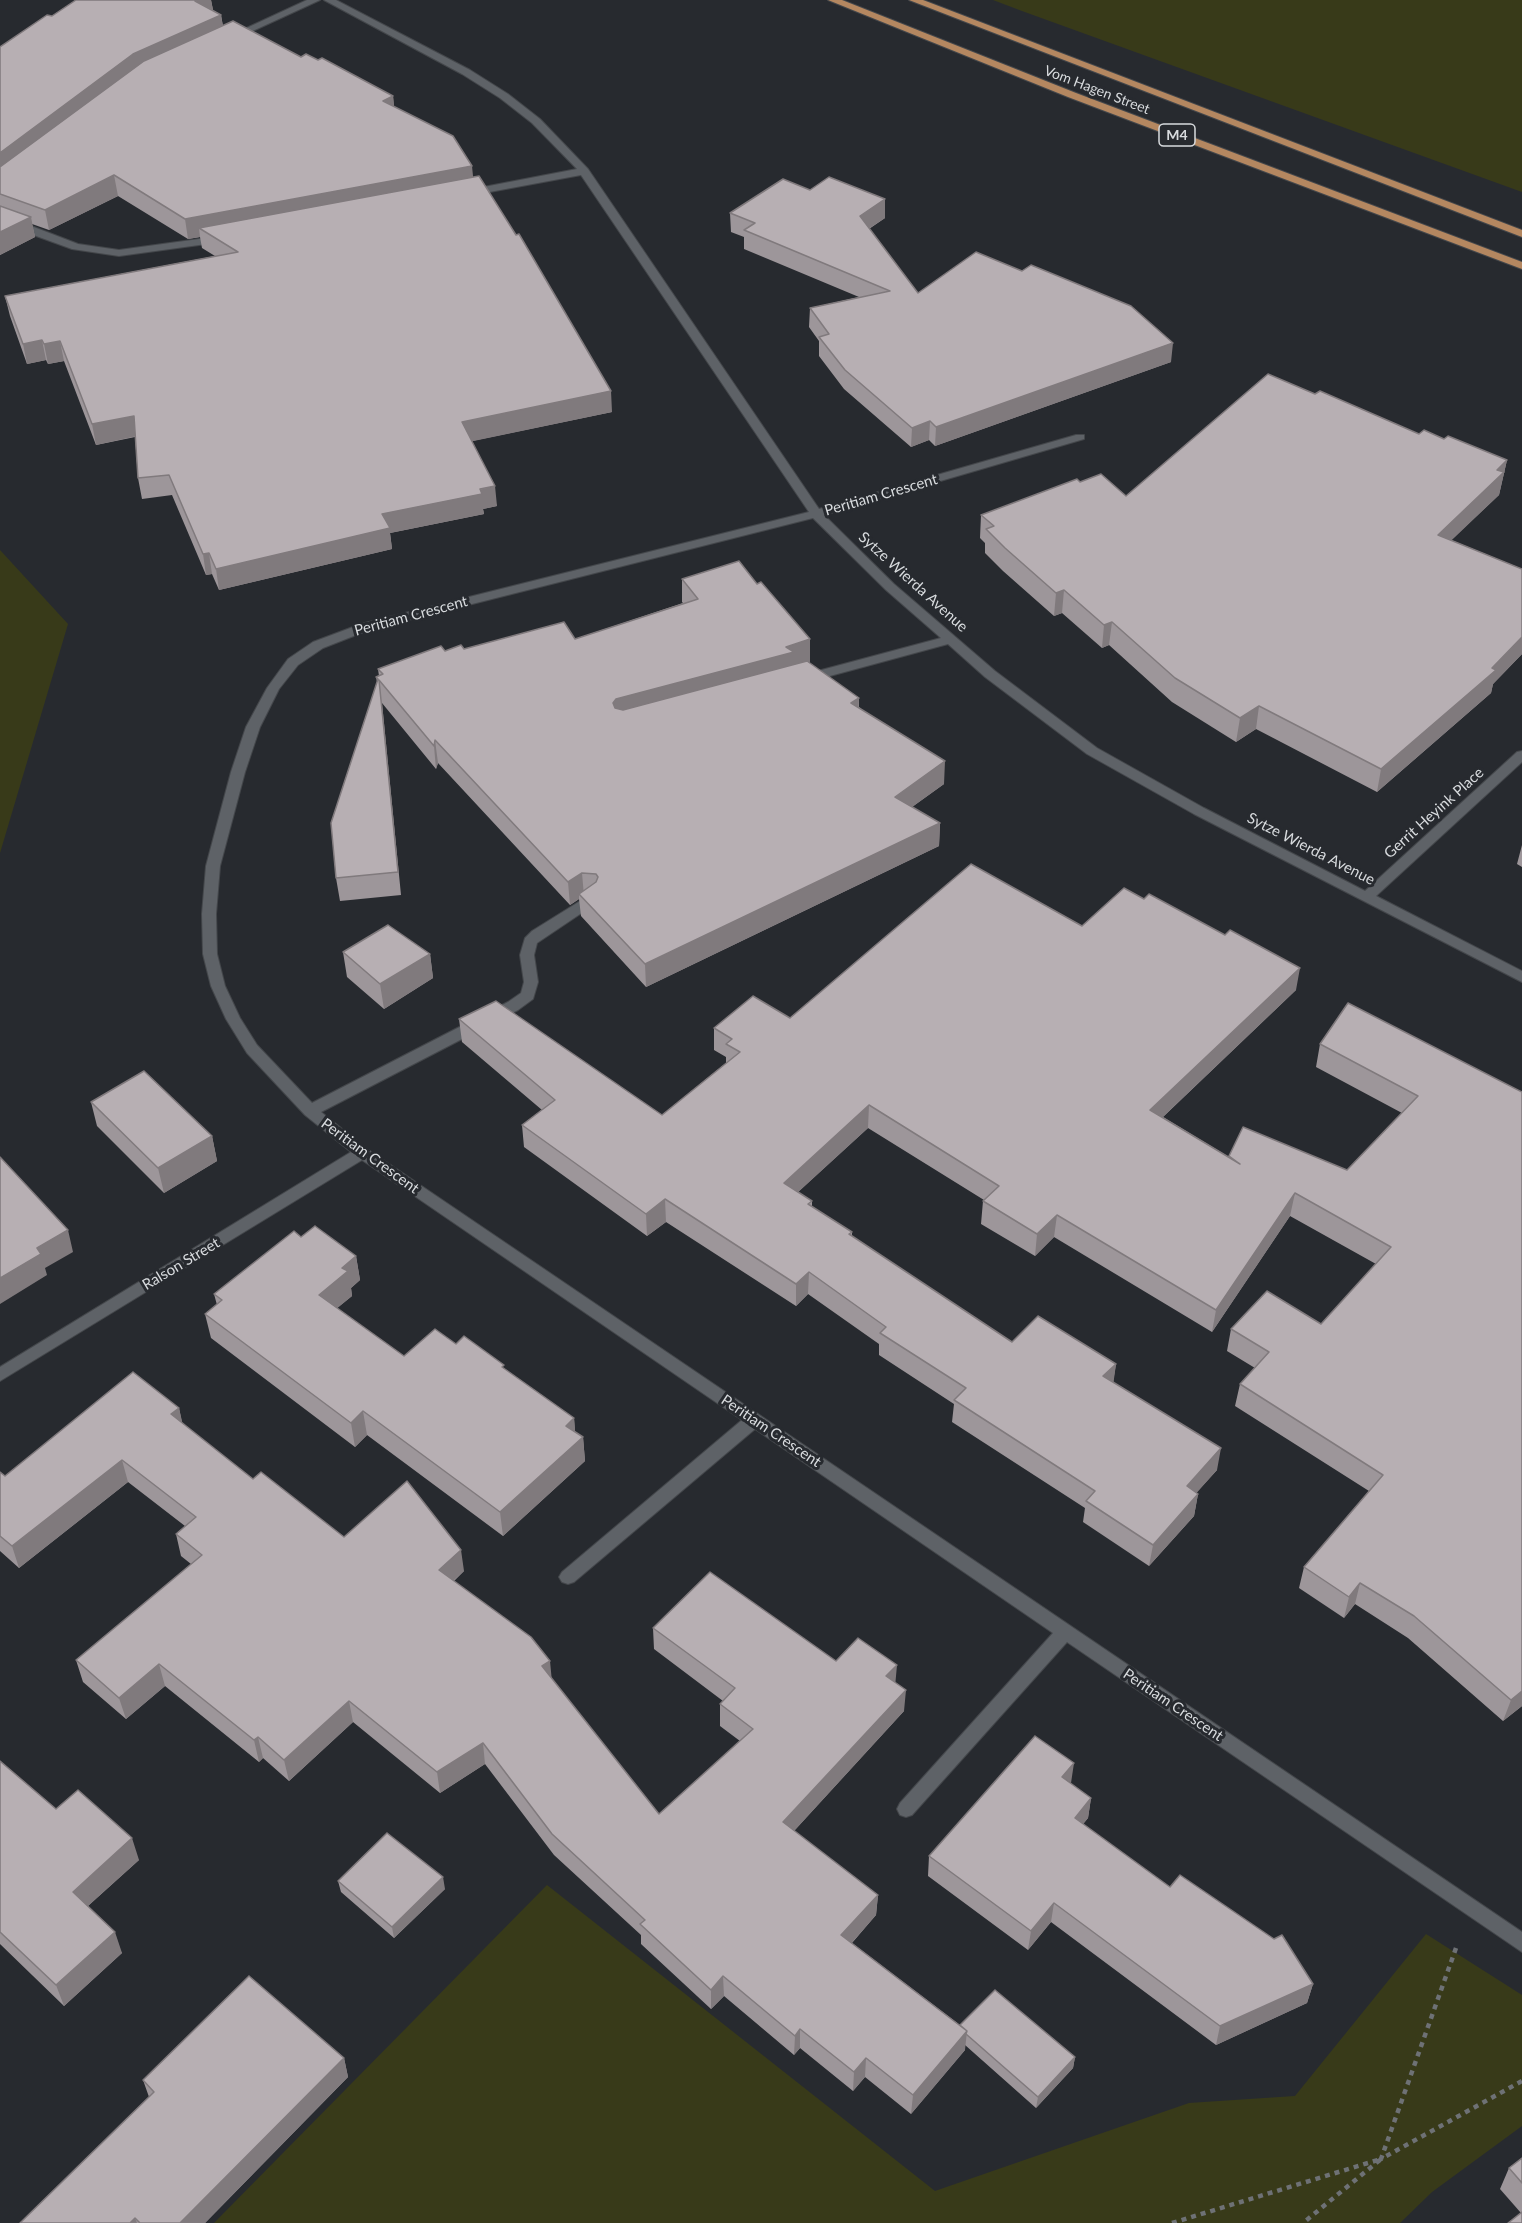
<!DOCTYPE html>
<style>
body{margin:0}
canvas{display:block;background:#272a2f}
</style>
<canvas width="1522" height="2223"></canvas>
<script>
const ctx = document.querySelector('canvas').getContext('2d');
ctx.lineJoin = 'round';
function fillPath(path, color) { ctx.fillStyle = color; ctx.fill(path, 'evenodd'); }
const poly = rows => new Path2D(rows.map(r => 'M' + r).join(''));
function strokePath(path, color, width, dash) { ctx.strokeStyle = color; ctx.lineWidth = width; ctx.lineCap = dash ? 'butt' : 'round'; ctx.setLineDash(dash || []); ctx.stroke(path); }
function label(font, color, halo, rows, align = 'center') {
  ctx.font = font + ' Lato,sans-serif'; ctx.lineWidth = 6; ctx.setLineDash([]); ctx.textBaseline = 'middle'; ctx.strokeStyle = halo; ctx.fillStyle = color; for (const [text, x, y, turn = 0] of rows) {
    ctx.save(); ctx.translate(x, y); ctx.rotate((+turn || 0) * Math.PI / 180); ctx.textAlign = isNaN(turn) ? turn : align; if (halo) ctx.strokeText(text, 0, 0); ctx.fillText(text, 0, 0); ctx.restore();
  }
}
fillPath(poly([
 [993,0,1522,0,1522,192,1022,11],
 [0,550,68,624,0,853],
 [547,1885,935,2191,1189,2103,1295,2096,1426,1934,1522,1995,1522,2126,1432,2192,1400,2223,214,2223]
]), '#383a19');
const minor = poly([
 [307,0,320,0,233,40,225,38,307,0],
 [324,0,336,0,470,70,508,94,540,119,588,169,819,509,1076,435,1084,435,1084,439,824,515,894,584,995,671,1097,748,1204,808,1365,891,1517,752,1522,751,1522,762,1376,896,1522,971,1522,982,1194,814,1087,754,985,677,948,644,804,683,799,682,798,679,799,676,941,638,886,590,813,518,369,630,323,648,298,665,279,689,260,727,245,772,220,866,216,914,217,954,225,986,240,1018,257,1045,312,1103,508,1002,521,993,524,982,520,955,525,938,532,931,585,898,595,898,597,901,595,904,537,943,534,955,538,982,533,999,518,1010,321,1112,367,1149,1522,1932,1522,1952,1067,1642,912,1815,906,1817,900,1815,897,1809,900,1803,1053,1633,755,1429,574,1582,568,1584,562,1582,559,1577,562,1572,742,1420,362,1160,0,1381,0,1367,351,1152,305,1115,247,1053,226,1019,211,986,203,954,202,914,206,866,231,772,246,727,267,688,288,659,313,642,361,624,809,512,581,175,468,196,463,193,468,190,577,169,532,123,500,98,462,74,324,0],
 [0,214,78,244,119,250,221,236,226,239,221,242,119,256,72,249,6,225,0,222,0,214]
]);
const major = poly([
 [828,0,842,0,1076,93,1522,262,1522,269,1068,97,828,0],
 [909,0,923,0,1522,230,1522,237,909,0]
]);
strokePath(minor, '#44474b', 2);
strokePath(major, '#44474b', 2);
strokePath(poly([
 [1456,1948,1381,2159,1522,2081],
 [1172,2223,1381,2159,1303,2223]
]), '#6e7175', 4.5, [5, 5]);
fillPath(minor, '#5e6267');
fillPath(major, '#b48760');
fillPath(poly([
 [76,0,211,0,213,10,221,15,223,26,301,57,393,96,394,107,473,177,612,412,472,441,497,506,483,509,484,514,390,533,392,549,219,590,212,574,206,575,172,495,142,499,138,478,135,437,96,445,64,361,48,364,46,360,27,364,10,316,5,296,215,256,202,248,200,237,188,239,118,196,49,230,32,224,35,237,0,255,0,47,52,16],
 [810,190,885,199,885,218,869,229,918,293,1171,362,935,446,929,440,911,447,844,389,819,356,819,341,809,327,810,308,859,297,744,249,744,237,731,232,730,213],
 [1315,394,1419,434,1444,439,1507,460,1499,495,1451,540,1522,569,1522,654,1493,684,1491,693,1377,792,1256,729,1236,742,1172,702,1109,645,1102,648,1062,613,1054,616,1003,571,985,553,985,543,980,538,981,515,1080,482,1126,496],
 [682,579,810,662,808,662,859,698,859,707,944,784,912,807,940,823,939,846,646,987,581,916,579,899,570,905,438,763,436,769,382,703,401,895,340,901,336,878,377,682,376,677,379,676,378,669,445,651,575,639,683,603,682,602],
 [1522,845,1522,867,1517,864],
 [1082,926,1296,990,1163,1117,1229,1157,1347,1170,1402,1113,1316,1067,1320,1044,1522,1092,1522,1706,1503,1721,1408,1638,1355,1604,1344,1618,1299,1588,1304,1567,1369,1491,1235,1406,1240,1384,1255,1368,1227,1351,1231,1329,1321,1324,1376,1264,1290,1216,1212,1332,1054,1237,1035,1256,981,1224,983,1201,984,1200,868,1128,798,1192,812,1201,812,1207,852,1232,852,1236,1012,1342,1116,1364,1113,1382,1217,1470,1196,1493,1198,1494,1194,1516,1149,1566,1083,1522,1085,1508,952,1422,954,1404,879,1355,879,1344,808,1294,796,1306,666,1222,647,1236,524,1147,522,1125,542,1110,462,1042,459,1019,662,1115,726,1063,726,1057,714,1050,714,1028,790,1018],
 [343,952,430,954,433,978,384,1009,347,977],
 [91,1102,212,1136,217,1161,164,1193,97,1126],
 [301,1237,356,1256,360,1280,351,1288,352,1296,337,1308,404,1356,456,1344,505,1369,574,1418,575,1432,583,1437,585,1461,503,1536,367,1435,355,1447,211,1338,205,1314,217,1305,214,1294],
 [179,1408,182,1423,253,1479,344,1537,464,1571,454,1581,552,1679,659,1814,740,1741,720,1726,720,1704,723,1701,654,1649,653,1628,836,1661,895,1682,904,1711,794,1831,878,1895,876,1915,852,1943,960,2025,1075,2057,1073,2068,1036,2108,965,2045,965,2050,911,2114,865,2077,853,2091,800,2048,794,2055,724,1996,711,2009,641,1944,641,1935,554,1855,485,1764,440,1793,353,1722,289,1781,263,1758,259,1762,165,1686,126,1719,83,1682,76,1660,191,1564,181,1556,176,1534,185,1526,128,1482,19,1568,0,1551,0,1472,5,1476],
 [0,1761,56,1809,139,1860,88,1906,122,1953,64,2006,0,1944],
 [1070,1783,1091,1798,1088,1818,1083,1824,1170,1887,1313,1984,1307,2003,1216,2045,1051,1922,1028,1950,928,1876,929,1856],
 [338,1881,445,1889,394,1938,341,1892],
 [344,2058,348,2077,205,2223,20,2223,149,2097,143,2080],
 [1522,2158,1522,2223,1521,2213,1500,2189,1509,2168]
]), '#9d969a');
fillPath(poly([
 [197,0,211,0,213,10,195,1],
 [221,15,224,34,0,176,0,153,133,54],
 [393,96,395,116,383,101],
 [472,166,474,186,199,228,200,237,188,239,185,219],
 [114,175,118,196,49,230,45,210],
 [885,199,885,218,859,235,860,216],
 [31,217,35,237,0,255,0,232],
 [42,340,46,360,27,364,23,344],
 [60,341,64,361,48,364,44,344],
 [1173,343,1171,362,935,446,936,427],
 [611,391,612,412,464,443,462,422],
 [134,416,137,436,96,445,92,424],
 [930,421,929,440,911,447,912,428],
 [1507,460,1499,495,1433,558,1438,535,1497,470],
 [495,486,497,506,483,509,484,514,390,533,392,549,219,590,216,569,382,514],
 [209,553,212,574,206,575,203,554],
 [1064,590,1062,613,1054,616,1056,593],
 [1112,622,1109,645,1102,648,1104,625],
 [1522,637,1522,654,1493,684,1491,693,1377,792,1381,769,1492,668],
 [810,639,810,662,617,722,613,703,616,699],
 [859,698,858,721,851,703],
 [1259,706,1256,729,1236,742,1240,718],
 [435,740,438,763,436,769,434,746],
 [945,761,944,784,894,820,895,797],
 [940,823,939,846,646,987,645,964],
 [582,873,584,896,579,894,579,899,570,905,568,882],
 [430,954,433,978,384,1009,380,984],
 [1300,968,1296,990,1147,1132,1150,1110],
 [869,1105,868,1128,784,1205,784,1183],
 [212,1136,217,1161,164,1193,158,1168],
 [1295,1193,1290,1216,1212,1332,1216,1310],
 [665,1199,666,1222,647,1236,646,1214],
 [1057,1215,1054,1237,1035,1256,1037,1234],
 [68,1230,73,1252,45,1268,47,1275,0,1304,0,1278,37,1248],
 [356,1256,360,1280,351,1288,352,1296,324,1319,319,1295,342,1268],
 [809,1272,808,1294,796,1306,796,1284],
 [1116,1364,1113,1386,1103,1376],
 [179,1408,184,1430,171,1414],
 [363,1411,367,1435,355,1447,351,1423],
 [574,1418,576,1442,566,1426],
 [583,1437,585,1461,503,1536,500,1512],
 [1221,1448,1217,1470,1183,1508,1187,1486],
 [122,1460,128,1482,19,1568,12,1546],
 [1198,1494,1194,1516,1149,1566,1153,1545],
 [461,1550,464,1571,442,1591,439,1570],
 [1360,1583,1355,1604,1344,1618,1349,1597],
 [550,1661,552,1682,542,1666],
 [159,1664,165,1686,126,1719,119,1698],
 [897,1665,895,1687,886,1676],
 [906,1690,904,1711,783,1843,783,1822],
 [1522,1691,1522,1706,1503,1721,1511,1700],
 [349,1701,353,1722,289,1781,284,1760],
 [258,1737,263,1758,259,1762,254,1740],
 [483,1743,485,1764,440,1793,437,1772],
 [1074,1763,1071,1783,1062,1777],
 [1091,1798,1088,1818,1072,1838,1075,1818],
 [132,1838,139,1860,80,1913,73,1892],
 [443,1877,445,1889,394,1938,392,1927],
 [878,1895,876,1915,841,1955,841,1935],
 [1054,1903,1051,1922,1028,1950,1031,1931],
 [115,1932,122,1953,64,2006,56,1985],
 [723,1976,724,1996,711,2009,711,1990],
 [1313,1984,1307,2003,1216,2045,1220,2026],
 [800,2029,800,2048,794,2055,795,2036],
 [967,2031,965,2050,911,2114,913,2095],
 [1075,2057,1073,2068,1036,2108,1038,2097],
 [344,2058,348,2077,205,2223,180,2223],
 [866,2058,865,2077,853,2091,854,2072],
 [135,2218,137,2223,130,2223]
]), '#807a7d');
const building = poly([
 [76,0,197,0,195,1,221,15,133,54,0,153,0,47,47,15,52,16,76,0],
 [233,21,301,57,306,54,318,60,322,58,393,96,383,101,453,136,472,166,185,219,114,175,45,210,0,194,0,167,144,61,233,21],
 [479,176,516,235,519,234,611,391,462,422,495,486,480,489,482,494,382,514,390,528,216,569,209,553,203,554,169,475,138,478,134,416,92,424,60,341,44,344,42,340,23,344,5,296,238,252,199,228,479,176],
 [829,177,885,199,860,216,918,293,976,252,1022,271,1031,265,1131,306,1173,343,936,427,930,421,912,428,845,370,819,337,829,334,810,308,890,291,744,230,755,223,730,213,783,179,810,190,829,177],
 [0,206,31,217,0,232,0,206],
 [1268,374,1315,394,1320,391,1419,434,1424,430,1444,439,1448,436,1507,460,1497,470,1504,472,1438,535,1522,569,1522,637,1492,668,1496,670,1381,769,1259,706,1240,718,1175,678,1112,622,1104,625,1064,590,1056,593,1005,548,986,529,994,526,981,515,1077,479,1080,482,1101,474,1126,496,1268,374],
 [739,561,757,584,761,582,810,639,786,647,794,652,616,699,613,703,615,708,623,710,807,661,859,698,851,703,945,761,895,797,940,823,645,964,579,894,596,882,598,877,596,874,582,873,568,882,435,740,434,746,379,680,398,872,336,878,331,823,378,679,376,677,383,674,378,669,441,646,445,651,461,645,464,649,564,622,575,639,698,599,682,579,739,561],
 [971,864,1082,926,1124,888,1144,899,1149,894,1225,935,1230,930,1300,968,1150,1110,1240,1164,1229,1156,1243,1127,1347,1170,1418,1096,1320,1044,1348,1003,1522,1092,1522,1691,1511,1700,1414,1616,1360,1583,1349,1597,1304,1567,1383,1475,1240,1384,1269,1352,1231,1329,1267,1291,1321,1324,1391,1247,1295,1193,1216,1310,1057,1215,1037,1234,983,1201,999,1186,869,1105,784,1183,812,1201,808,1204,852,1232,849,1234,1012,1342,1038,1316,1116,1364,1103,1376,1221,1448,1187,1486,1198,1494,1153,1545,1086,1501,1095,1491,954,1400,966,1388,880,1333,886,1327,809,1272,796,1284,665,1199,646,1214,522,1125,555,1100,459,1019,496,1001,662,1115,740,1052,726,1044,732,1039,714,1028,753,996,790,1018,971,864],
 [388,925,430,954,380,984,343,952,388,925],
 [144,1071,212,1136,158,1168,91,1102,144,1071],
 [0,1157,68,1230,37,1248,41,1254,0,1278,0,1157],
 [315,1226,356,1256,342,1268,348,1271,319,1295,404,1356,435,1329,456,1344,464,1336,504,1365,502,1367,574,1418,566,1426,583,1437,500,1512,363,1411,351,1423,205,1314,222,1300,214,1294,294,1231,301,1237,315,1226],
 [133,1372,179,1408,171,1414,253,1479,261,1472,344,1537,407,1481,461,1550,439,1570,531,1637,550,1661,542,1666,659,1814,753,1729,720,1704,735,1688,653,1628,710,1572,836,1661,858,1638,897,1665,886,1676,906,1690,783,1822,878,1895,841,1935,967,2031,913,2095,866,2058,854,2072,800,2029,795,2036,723,1976,711,1990,640,1924,645,1920,552,1834,483,1743,437,1772,349,1701,284,1760,258,1737,254,1740,159,1664,119,1698,76,1660,202,1555,176,1534,196,1517,122,1460,12,1546,0,1536,0,1472,5,1476,133,1372],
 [1035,1736,1074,1763,1062,1777,1091,1798,1075,1818,1170,1887,1180,1875,1274,1939,1282,1935,1313,1984,1220,2026,1054,1903,1031,1931,929,1856,1035,1736],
 [0,1761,56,1809,78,1790,132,1838,73,1892,115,1932,56,1985,0,1932,0,1761],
 [387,1833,443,1877,392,1927,338,1881,387,1833],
 [249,1976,344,2058,180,2223,140,2223,135,2218,130,2223,20,2223,154,2092,143,2080,249,1976],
 [995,1990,1075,2057,1038,2097,966,2034,967,2031,960,2025,995,1990],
 [1522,2158,1522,2183,1509,2168,1522,2158],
 [1522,2212,1522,2223,1508,2223,1522,2212]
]);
fillPath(building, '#b7afb3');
strokePath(building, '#807a7d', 1.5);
label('14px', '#d8dbde', '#272a2f', [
 ["Vom Hagen Street",1097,90,21]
]);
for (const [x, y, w] of [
 [1177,135,36]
]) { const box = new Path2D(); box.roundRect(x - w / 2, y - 11, w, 22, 4.5); ctx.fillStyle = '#272a2f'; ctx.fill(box); strokePath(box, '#d8dbde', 1.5); }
label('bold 14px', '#d8dbde', null, [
 ["M4",1177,135]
]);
label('15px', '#d8dbde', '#272a2f', [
 ["Peritiam Crescent",881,495,-16],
 ["Sytze Wierda Avenue",913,582,42],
 ["Peritiam Crescent",411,616,-15],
 ["Gerrit Heyink Place",1434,813,-42],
 ["Sytze Wierda Avenue",1311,849,27],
 ["Peritiam Crescent",370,1156,36],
 ["Ralson Street",181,1264,-31],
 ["Peritiam Crescent",771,1431,34],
 ["Peritiam Crescent",1173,1705,34]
]);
</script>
